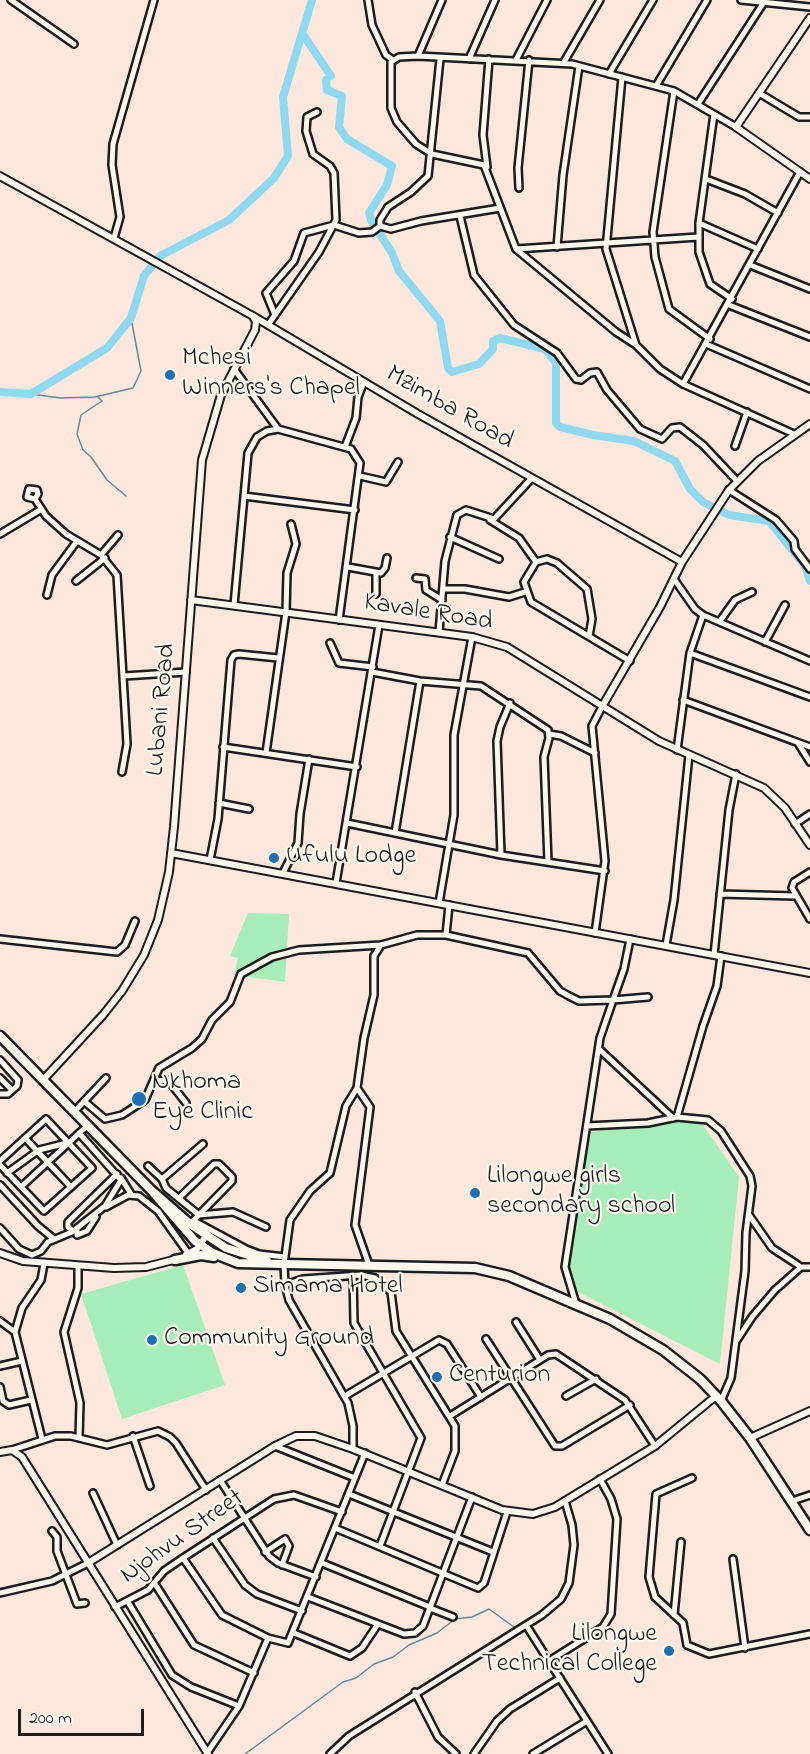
<!DOCTYPE html>
<style>
body{margin:0}
#map{position:relative;width:810px;height:1754px;overflow:hidden;background:#fce7dc;font-family:"Indie Flower",sans-serif}
canvas{display:block}
.scale{position:absolute;left:18px;top:1709px;width:126px;height:27px;box-sizing:border-box;border:3px solid #1c1c1c;border-top:0;padding-left:8px;font-size:18px;line-height:21px;white-space:nowrap;color:#1c1c1c;-webkit-text-stroke:4px #fbf7ec;paint-order:stroke}
</style>
<div id="map">
<canvas width="810" height="1754"></canvas>
<div class="scale">200 m</div>
</div>
<script>
const ctx = document.querySelector('canvas').getContext('2d');
ctx.lineJoin = 'round';
function fillPath(path, color) { ctx.fillStyle = color; ctx.fill(path, 'evenodd'); }
const poly = rows => new Path2D(rows.map(r => 'M' + r).join(''));
function strokePath(path, color, width, dash) { ctx.strokeStyle = color; ctx.lineWidth = width; ctx.lineCap = dash ? 'butt' : 'round'; ctx.setLineDash(dash || []); ctx.stroke(path); }
function label(font, color, halo, rows, align = 'center') {
  ctx.font = font + ' "Indie Flower",sans-serif'; ctx.lineWidth = 4.5; ctx.setLineDash([]); ctx.textBaseline = 'middle'; ctx.strokeStyle = halo; ctx.fillStyle = color; for (const [text, x, y, turn = 0] of rows) {
    ctx.save(); ctx.translate(x, y); ctx.rotate((+turn || 0) * Math.PI / 180); ctx.textAlign = isNaN(turn) ? turn : align; if (halo) ctx.strokeText(text, 0, 0); ctx.fillText(text, 0, 0); ctx.restore();
  }
}
fillPath(poly([
 [248,913,289,914,285,982,234,975,238,958,230,956],
 [689,1120,703,1125,739,1177,720,1364,578,1292,568,1263,591,1132],
 [183,1265,225,1385,122,1419,81,1294]
]), '#a7edba');
strokePath(poly([
 [31,394,60,398,95,397,133,388,141,371,131,318],
 [98,397,102,401,81,415,77,434,83,450,91,457,107,480,126,496],
 [245,1754,343,1682,356,1678,374,1664,393,1657,409,1645,437,1633,455,1619,472,1617,489,1609,514,1627]
]), '#608d9b', 1.5);
strokePath(poly([
 [304,36,331,76],
 [326,80,327,90,342,96,339,127,347,139,392,166,387,185,369,213,371,220,392,253,399,271,440,321,448,368,452,372,479,364,493,349,493,341,500,338,545,349,556,363,556,423,560,427,593,435,634,441,675,461,690,489,703,502,729,515,769,521,805,566,810,581],
 [0,392,31,394,107,348,131,318,144,276,160,256,229,220,274,178,288,156,283,97,312,0]
]), '#8ed8f0', 8);
const minor = poly([
 [11,0,74,44],
 [368,0,372,25,386,55,393,60],
 [741,0,810,7],
 [418,56,442,0],
 [469,59,495,0],
 [516,60,547,0],
 [564,62,600,0],
 [609,74,653,0],
 [622,77,606,249,636,345],
 [656,86,707,0],
 [674,91,653,232,655,257,669,309,710,339],
 [759,93,799,117,810,117],
 [698,104,764,2],
 [714,114,699,223,699,252,710,284,732,299],
 [487,167,483,135,489,59],
 [706,179,745,194,778,213],
 [519,188,518,168,529,60],
 [460,216,474,275,514,325,557,353,576,379,581,380,590,373,597,372,607,390,640,429,662,439,672,428,680,427,703,445,737,481],
 [699,223,758,249],
 [380,226,391,229,421,221,500,208],
 [698,237,516,249,484,165,432,154,416,144,397,122,391,108,391,62,399,57,418,56,572,64,674,91,736,127],
 [114,238,120,217,112,165,113,144,154,0],
 [557,247,563,175,579,66],
 [516,249,616,332,636,345,660,369,683,384,794,434],
 [750,265,810,289],
 [729,305,810,337],
 [275,315,266,293,294,261,304,233,334,225,359,233,372,232,380,226,380,220,388,207,411,192,428,176,440,59],
 [268,325,319,252,336,220,334,173,330,166,313,154,306,131,307,117,317,112],
 [706,344,810,389],
 [234,369,278,429],
 [683,384,800,172],
 [735,446,747,412],
 [345,447,356,418,358,397,364,382],
 [360,476,386,482,398,462],
 [729,490,776,520,794,541,795,549,810,569],
 [244,496,355,510],
 [35,499,38,494,37,490,29,489,27,497,35,499,46,516,66,534,101,555,117,575,127,744,122,772],
 [490,520,519,538,536,562],
 [0,534,40,510],
 [450,537,499,559],
 [101,555,118,535],
 [348,567,381,573,385,568,387,558],
 [376,574,376,594],
 [416,578,425,579,426,590,442,600],
 [674,579,695,609,703,615,810,661],
 [76,581,105,558],
 [443,589,465,589,509,597,525,592],
 [47,595,52,575,77,541],
 [234,605,248,453,257,437,267,431,278,429,351,449,360,463,339,620],
 [720,621,735,600,752,592],
 [439,632,445,561,457,515,466,510,494,519,531,479],
 [589,636,592,619,587,589,557,563,547,559,536,562,524,582,531,602,630,661],
 [765,642,785,605],
 [330,643,339,663,373,667],
 [690,653,810,697],
 [372,672,420,681,481,686,548,730,549,738,544,757,548,862],
 [124,676,186,672],
 [683,700,810,747],
 [549,734,561,736,595,753],
 [798,743,810,762],
 [223,747,357,767],
 [677,750,690,653,703,615],
 [266,753,286,612,287,573,296,544,291,524],
 [219,803,249,809],
 [347,823,501,855,605,871],
 [795,824,810,814],
 [395,833,420,681],
 [501,855,497,741,500,727,510,703],
 [210,860,218,819,231,660,234,655,239,654,278,658],
 [810,872,794,882,792,888,810,919],
 [283,873,298,843,300,814,309,759],
 [336,883,379,625],
 [720,894,795,896],
 [439,903,454,815,454,735,472,637],
 [595,933,605,861,592,726,603,705],
 [446,935,449,905],
 [0,939,117,952,125,945,135,921],
 [666,945,674,900,689,755],
 [714,955,729,810,736,774],
 [599,1049,673,1118],
 [0,1060,18,1080,17,1086,8,1094,0,1094],
 [0,1078,12,1090],
 [155,1081,168,1080,186,1103],
 [357,1088,370,1107,355,1225,369,1265],
 [84,1101,105,1119,122,1115,145,1100,159,1068,192,1048,202,1039,212,1020,230,1002,241,974,272,957,299,950,381,945,417,935,446,935,528,953,560,991,569,996,579,1001,613,1000,624,969,630,939],
 [75,1111,106,1078],
 [677,1117,703,1026,717,986,721,956],
 [587,1126,648,1123,677,1117,708,1120,721,1131,750,1176,752,1186,746,1233,745,1271,731,1378,721,1401],
 [25,1138,71,1187],
 [0,1161,46,1119,92,1168,44,1211,0,1165],
 [148,1166,162,1179,166,1188,199,1215,233,1212,266,1227],
 [7,1173,39,1150,67,1143],
 [121,1178,131,1194],
 [162,1179,203,1144],
 [0,1185,38,1226,54,1239],
 [21,1187,88,1125],
 [179,1198,214,1164,219,1164,232,1177,232,1181,190,1224],
 [106,1207,128,1195,139,1196,158,1211,188,1253],
 [749,1215,772,1248,801,1267],
 [194,1221,246,1249,259,1254,285,1257],
 [0,1228,19,1249,32,1255,41,1251,48,1242,72,1232,105,1206,121,1180,79,1133],
 [77,1229,77,1235,87,1231,96,1217],
 [73,1231,68,1227,68,1222,117,1174],
 [78,1266,78,1288,64,1332,80,1403,79,1438],
 [353,1275,354,1323,421,1438,380,1546],
 [285,1285,303,1279,361,1275,375,1278,391,1292,396,1331,455,1426,455,1451,442,1485],
 [576,1304,565,1267,600,1038,613,1000,648,997],
 [0,1321,15,1332,42,1439],
 [516,1322,540,1360],
 [15,1332,22,1308,41,1280,44,1264],
 [486,1339,555,1446,562,1446,630,1405],
 [737,1340,752,1317,775,1290,801,1267,810,1267],
 [0,1366,22,1361],
 [0,1387,3,1401,9,1405,31,1400],
 [345,1396,439,1340,447,1344,481,1397],
 [566,1396,596,1379],
 [450,1416,548,1355,556,1354,625,1400,655,1446],
 [133,1436,150,1486],
 [275,1446,355,1478],
 [353,1449,353,1426,348,1403,289,1300,285,1285,284,1264,290,1220,310,1191,330,1173,346,1106,357,1088,364,1038,374,995,374,956,381,945],
 [12,1450,55,1436,71,1436,107,1445,158,1431,170,1437,176,1443,206,1490],
 [692,1478,656,1494,649,1577,655,1597,683,1623,687,1645,709,1654,810,1634],
 [220,1480,269,1556,278,1563,316,1577],
 [93,1493,117,1545],
 [349,1494,493,1552],
 [792,1501,810,1495],
 [335,1528,478,1588,484,1583,507,1512],
 [52,1531,57,1537,57,1551,77,1604,85,1603],
 [213,1538,245,1585,257,1594,302,1611],
 [265,1552,285,1539,289,1546,282,1565],
 [183,1558,222,1615,268,1638,288,1643,365,1453],
 [733,1559,745,1648],
 [322,1563,430,1607],
 [155,1584,194,1645,254,1673],
 [0,1593,52,1581,88,1563],
 [308,1597,404,1634,415,1633,423,1626,472,1497],
 [128,1602,172,1675,191,1687,239,1706],
 [115,1607,148,1590,164,1571,183,1558,274,1499,294,1495,342,1512],
 [430,1608,453,1617],
 [674,1615,681,1542],
 [526,1625,608,1754],
 [294,1633,350,1656,362,1648,378,1624],
 [549,1661,603,1627,611,1614,617,1519,611,1499,600,1479],
 [415,1692,438,1737,456,1754],
 [207,1753,239,1706,268,1638],
 [330,1754,349,1736,542,1615,561,1599,569,1583,574,1545,572,1525,565,1501],
 [474,1754,497,1721,510,1709,560,1678],
 [533,1754,587,1721]
]);
const tertiary = poly([
 [810,18,736,127,810,179],
 [0,176,253,316,418,414,682,562],
 [191,600,472,637,507,647,659,741,764,788,785,808,810,845],
 [603,705,660,607,682,562,729,490,758,461,810,424],
 [171,853,810,973],
 [43,1080,103,1015,122,991,144,955,158,920,169,872,174,827,202,460,221,395,255,330,256,322,253,316],
 [0,1253,23,1261,114,1268,146,1267,177,1259],
 [186,1255,197,1249,206,1236],
 [750,1438,810,1411],
 [0,1452,12,1450,22,1457,208,1754],
 [88,1563,275,1446,296,1436,315,1436,353,1449,502,1510,533,1514,555,1507,655,1446,716,1396]
]);
const trunk = poly([
 [0,1036,151,1190,190,1224,226,1248,267,1261],
 [151,1190,195,1241,213,1253,238,1263,475,1268,509,1276,610,1319,663,1350,700,1379,721,1401,750,1438,810,1530],
 [175,1260,201,1255,214,1257]
]);
strokePath(minor, '#1c1c1c', 10);
strokePath(tertiary, '#1c1c1c', 10);
strokePath(trunk, '#1c1c1c', 13);
strokePath(minor, '#fbf7ec', 5);
strokePath(tertiary, '#fbf7ec', 6);
strokePath(trunk, '#fbf7ec', 8);
for (const [x, y, r, color] of [
 [170,375,6,"#1f6fb2"],
 [274,858,6,"#1f6fb2"],
 [139,1099,8,"#1f6fb2"],
 [475,1193,6,"#1f6fb2"],
 [241,1288,6,"#1f6fb2"],
 [152,1340,6,"#1f6fb2"],
 [437,1377,6,"#1f6fb2"],
 [669,1651,6,"#1f6fb2"]
]) { const dot = new Path2D(); dot.arc(x, y, r, 0, 2 * Math.PI); ctx.fillStyle = color; ctx.fill(dot); strokePath(dot, '#fbf7ec', 2); }
label('26px', '#1c1c1c', '#fbf7ec', [
 ["Mchesi",182,360],
 ["Winners's Chapel",182,390],
 ["Ufulu Lodge",286,858],
 ["Nkhoma",152,1084],
 ["Eye Clinic",152,1114],
 ["Lilongwe girls",487,1178],
 ["secondary school",487,1208],
 ["Simama Hotel",253,1288],
 ["Community Ground",164,1340],
 ["Centurion",449,1377],
 ["Lilongwe",657,1636,"right"],
 ["Technical College",657,1666,"right"]
], 'left');
label('26px', '#1c1c1c', '#fbf7ec', [
 ["Mzimba Road",449,409,30],
 ["Kavale Road",428,614,9],
 ["Lubani Road",163,710,-85],
 ["Njohvu Street",183,1538,-35]
]);
</script>
